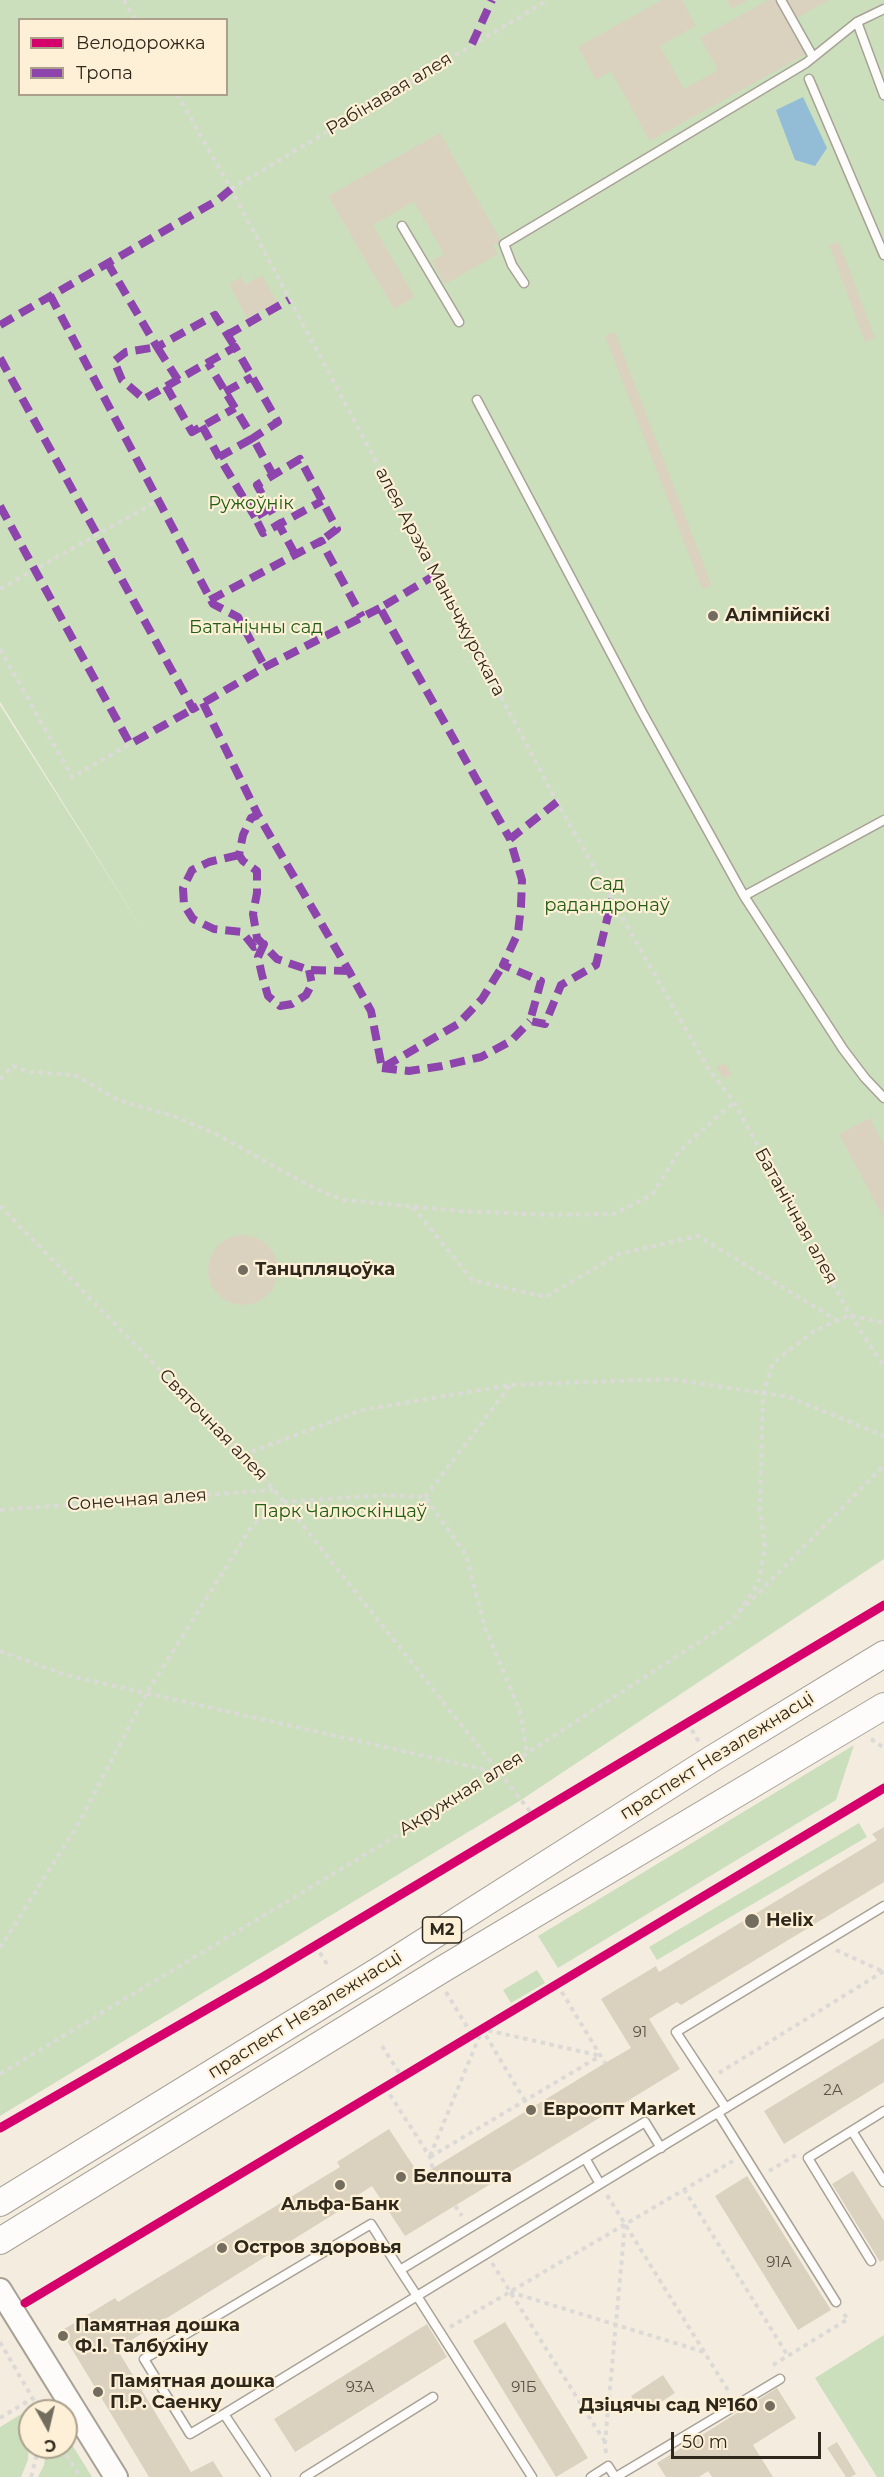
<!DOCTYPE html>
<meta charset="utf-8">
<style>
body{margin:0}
#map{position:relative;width:884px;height:2477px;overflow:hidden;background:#f4eddf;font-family:Montserrat,sans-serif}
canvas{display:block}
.legend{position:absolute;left:18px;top:18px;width:210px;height:78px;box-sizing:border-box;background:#fdf0d6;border:2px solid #aaa08c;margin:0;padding:8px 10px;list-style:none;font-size:18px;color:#2e281c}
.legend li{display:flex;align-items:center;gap:12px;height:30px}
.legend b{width:30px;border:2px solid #aaa08c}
.north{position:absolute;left:18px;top:2399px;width:60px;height:60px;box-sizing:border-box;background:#fdf0d6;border:2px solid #aaa08c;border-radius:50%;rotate:172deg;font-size:16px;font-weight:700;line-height:24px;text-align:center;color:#2e281c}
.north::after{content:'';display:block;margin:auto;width:21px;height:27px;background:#736d60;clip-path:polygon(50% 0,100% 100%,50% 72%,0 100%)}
.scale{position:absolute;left:671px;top:2432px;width:150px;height:27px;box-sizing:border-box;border:3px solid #2e281c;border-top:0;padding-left:8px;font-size:18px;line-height:21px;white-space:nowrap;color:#2e281c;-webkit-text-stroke:4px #fdf0d6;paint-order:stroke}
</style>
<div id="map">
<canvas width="884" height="2477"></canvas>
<ul class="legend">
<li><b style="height:8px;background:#d6006c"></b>Велодорожка</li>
<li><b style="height:8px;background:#8e44ad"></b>Тропа</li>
</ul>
<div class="north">С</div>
<div class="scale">50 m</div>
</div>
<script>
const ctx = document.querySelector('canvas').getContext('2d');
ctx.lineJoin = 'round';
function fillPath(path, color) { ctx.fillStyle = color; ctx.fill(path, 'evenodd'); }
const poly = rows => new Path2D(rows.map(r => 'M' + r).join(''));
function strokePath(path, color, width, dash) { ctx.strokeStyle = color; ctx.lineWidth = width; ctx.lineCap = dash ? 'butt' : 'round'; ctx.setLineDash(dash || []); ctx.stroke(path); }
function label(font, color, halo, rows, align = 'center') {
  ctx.font = font + ' Montserrat,sans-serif'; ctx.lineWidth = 4.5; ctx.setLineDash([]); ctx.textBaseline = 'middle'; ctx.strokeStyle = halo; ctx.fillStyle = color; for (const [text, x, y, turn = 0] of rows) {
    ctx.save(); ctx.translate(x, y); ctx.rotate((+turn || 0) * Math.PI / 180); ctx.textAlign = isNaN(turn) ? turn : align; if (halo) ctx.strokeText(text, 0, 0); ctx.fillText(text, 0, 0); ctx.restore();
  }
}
fillPath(poly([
 [0,0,884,0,884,1559,521,1800,0,2116,0,705,146,935,0,702],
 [20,20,226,20,226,94,20,94],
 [854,1745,836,1800,558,1968,538,1936],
 [859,1823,867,1837,657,1960,649,1947],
 [537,1970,545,1983,511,2003,503,1990],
 [884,2335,884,2477,877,2477,815,2378],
 [23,2413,30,2432,28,2460,21,2477,0,2477,0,2427],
 [66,2435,92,2477,38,2477,44,2465,46,2447,66,2447]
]), '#cbdfbd');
fillPath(poly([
 [803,97,827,148,815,166,795,160,776,110]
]), '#93bdd7');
fillPath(poly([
 [662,0,682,0,696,26,660,46,684,89,718,70,700,38,768,0,776,0,806,54,650,141,611,71,596,80,578,47],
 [727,0,748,0,732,9],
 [786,0,829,0,797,18],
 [440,133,501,241,493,246,498,254,445,284,432,261,444,254,414,202,373,225,415,297,394,309,328,196],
 [839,242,875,338,865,342,829,245],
 [262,275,277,302,247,318,229,284,241,277,245,285],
 [615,332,712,586,702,589,605,336],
 [724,1063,732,1074,724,1079,716,1068],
 [870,1118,884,1145,884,1219,839,1134],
 '208 1270a35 35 0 1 1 70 0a35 35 0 1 1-70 0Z',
 [884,1827,884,1882,681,2005,677,2002,649,2019,680,2069,405,2236,372,2186,358,2195,360,2198,117,2349,191,2472,213,2461,223,2477,149,2477,61,2331,115,2298,118,2302,340,2167,337,2162,389,2129,420,2176,605,2063,631,2048,601,1999,656,1966,659,1972,877,1840,872,1834],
 [884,2038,884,2082,784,2144,764,2111],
 [853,2171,884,2221,884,2260,880,2262,832,2184],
 [747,2176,831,2310,798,2330,715,2196],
 [505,2322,588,2458,556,2477,473,2341],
 [427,2324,447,2357,295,2452,274,2419],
 [663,2375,675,2393,643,2414,631,2396],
 [777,2388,796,2418,753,2445,773,2477,712,2477,708,2471,699,2477,666,2477,657,2463],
 [837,2442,856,2474,851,2477,846,2477,827,2448]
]), '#dad2bf');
const service = poly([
 [781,0,813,57],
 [884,9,857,22,884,95],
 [809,79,884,255],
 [402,226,459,322],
 [524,283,512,265,504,244,806,63,857,22],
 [477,400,642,712,744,896,843,1049,865,1078,884,1098],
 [744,896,884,820],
 [726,2108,676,2032,884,1906],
 [718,2113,836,2302],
 [852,2131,884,2182],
 [585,2158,600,2184],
 [871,2261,808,2158,884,2111],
 [400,2270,645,2122,661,2148],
 [224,2414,266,2477],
 [305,2477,433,2397],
 [532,2477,417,2296,400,2270,371,2224,144,2359,190,2434,224,2414,417,2296,486,2254,600,2184,884,2012],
 [591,2477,608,2466,615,2477],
 [616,2477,780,2379]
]);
const secondary = poly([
 [0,2290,116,2477]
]);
const primary = poly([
 [0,2203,381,1969,710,1760,884,1654],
 [0,2241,443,1969,884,1706]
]);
strokePath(service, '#a8a296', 11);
strokePath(secondary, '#a8a296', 26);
strokePath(primary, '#a8a296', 28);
strokePath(poly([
 [124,0,135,20],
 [177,94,231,189,557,802,707,1067,734,1102,850,1315,884,1366],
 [231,189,548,0],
 [0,589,159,500],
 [0,649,72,777,130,744],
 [0,1079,13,1066,29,1072,75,1075,118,1100,173,1116,216,1134,315,1189,344,1200,460,1211,553,1215,613,1214,652,1195,680,1150,734,1102],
 [0,1206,243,1455,284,1502,533,1815],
 [413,1207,472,1280,546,1297,619,1254,698,1236,838,1321],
 [243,1455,362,1410,510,1385,670,1379,789,1397,884,1436],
 [425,1497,510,1386],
 [0,1510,273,1490],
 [738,1612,758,1584,765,1548,760,1508,763,1393,773,1363,814,1331,850,1315,884,1323],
 [0,1651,66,1675,500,1773],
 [687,1722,699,1742],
 [871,1739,884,1748],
 [315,1945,327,1964],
 [0,1948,80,1821,146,1694,252,1526,284,1502,387,1495,425,1497,466,1555,485,1628,520,1711,527,1753],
 [836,1950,884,1972],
 [557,1984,605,2063],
 [446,1992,472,2035],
 [382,2046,402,2077],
 [719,2073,884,1971],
 [0,2074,501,1773,527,1753,730,1622,884,1465],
 [385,2087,430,2157,433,2169],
 [629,2100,637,2112],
 [525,2101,482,2029,601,2056],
 [0,2128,263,1977,625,1761],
 [430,2156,482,2030],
 [430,2157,600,2056],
 [769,2171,796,2155],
 [684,2189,788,2356],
 [607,2195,729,2392],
 [455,2206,462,2216],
 [492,2263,605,2442],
 [510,2292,704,2352],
 [30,2299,884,1788],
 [450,2327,733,2161],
 [0,2342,40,2411],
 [773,2365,848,2319,842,2312],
 [0,2418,33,2398],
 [62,2447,80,2477],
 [606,2453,605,2443,625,2224],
 [31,2477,39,2447]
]), '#dcdad6', 4, [4.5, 4.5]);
strokePath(service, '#fdfcfa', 8);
strokePath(secondary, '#fdfcfa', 22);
strokePath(primary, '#fdfcfa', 26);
strokePath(poly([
 [472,44,492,0],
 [107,262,157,347,215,315,235,347],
 [50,295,213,604,238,617,265,667],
 [0,325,218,200,231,189],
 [227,335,289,300],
 [0,358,193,709,265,667,380,608],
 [178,380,157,347,126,352,114,361,122,380,144,399,235,347,278,422,253,438,208,363],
 [166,386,192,432,235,408],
 [225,392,252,377],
 [202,426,219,457],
 [0,506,130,744,193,709],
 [270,508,255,517,263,533,322,501],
 [255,517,219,457,253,438,273,475],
 [295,554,257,485,300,459,337,529,321,541],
 [437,574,380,608,510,839],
 [210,600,321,541,362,617],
 [203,703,258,815],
 [557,802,510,839,522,880,521,906,518,933,503,965,541,981,530,1021,545,1024,561,985,596,965,612,899],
 [239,855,209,862,192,870,183,888,184,905,193,919,214,929,242,932,254,947,264,944,258,957,262,975,268,996,280,1006,292,1004,306,995,312,984,309,970],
 [349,971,309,970,277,959,257,938,253,914,257,893,257,871,243,861,239,855,243,835,251,818,258,815,349,971,371,1011,382,1068,458,1024,482,999,503,965],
 [382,1068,409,1071,442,1066,481,1057,511,1041,530,1021]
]), '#8e44ad', 8, [15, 8]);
strokePath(poly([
 [0,2128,263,1977,884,1605],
 [25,2303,884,1788]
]), '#d6006c', 9);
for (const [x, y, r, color] of [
 [713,616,6,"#736d60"],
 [243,1270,6,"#736d60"],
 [752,1921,8,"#736d60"],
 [531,2110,6,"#736d60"],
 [401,2177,6,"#736d60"],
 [340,2185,6,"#736d60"],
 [222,2248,6,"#736d60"],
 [63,2336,6,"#736d60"],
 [98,2392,6,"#736d60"],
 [770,2406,6,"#736d60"]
]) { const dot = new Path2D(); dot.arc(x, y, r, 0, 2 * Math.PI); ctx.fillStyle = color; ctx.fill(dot); strokePath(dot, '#fdf0d6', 2); }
label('15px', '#595245', null, [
 ["91",640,2033],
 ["2А",833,2091],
 ["91А",779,2263],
 ["93А",360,2388],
 ["91Б",524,2388]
]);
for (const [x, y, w] of [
 [442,1930,39]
]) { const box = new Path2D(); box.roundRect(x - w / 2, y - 13, w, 26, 4.5); ctx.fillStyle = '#fdf0d6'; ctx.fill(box); strokePath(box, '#2e281c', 1.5); }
label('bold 16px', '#2e281c', null, [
 ["М2",442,1930]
]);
label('18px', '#2e281c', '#fdf0d6', [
 ["Рабінавая алея",389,94,-31],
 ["алея Арэха Маньчжурскага",440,582,62],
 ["Батанічная алея",796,1216,61],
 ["Святочная алея",213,1425,46],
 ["Сонечная алея",137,1500,-4],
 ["праспект Незалежнасці",717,1756,-32],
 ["Акружная алея",461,1794,-32],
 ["праспект Незалежнасці",305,2015,-32]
]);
label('18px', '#225e14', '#fdf0d6', [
 ["Ружоўнік",251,504],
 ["Батанічны сад",256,628],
 ["Сад",607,885],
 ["радандронаў",607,906],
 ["Парк Чалюскінцаў",340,1512]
]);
label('bold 18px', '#2e281c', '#fdf0d6', [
 ["Алімпійскі",725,616],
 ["Танцпляцоўка",255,1270],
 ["Helix",766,1921],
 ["Евроопт Market",543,2110],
 ["Белпошта",413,2177],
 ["Альфа-Банк",340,2205,"center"],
 ["Остров здоровья",234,2248],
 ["Памятная дошка",75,2326],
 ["Ф.І. Талбухіну",75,2347],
 ["Памятная дошка",110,2382],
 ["П.Р. Саенку",110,2403],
 ["Дзіцячы сад №160",758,2406,"right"]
], 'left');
</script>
